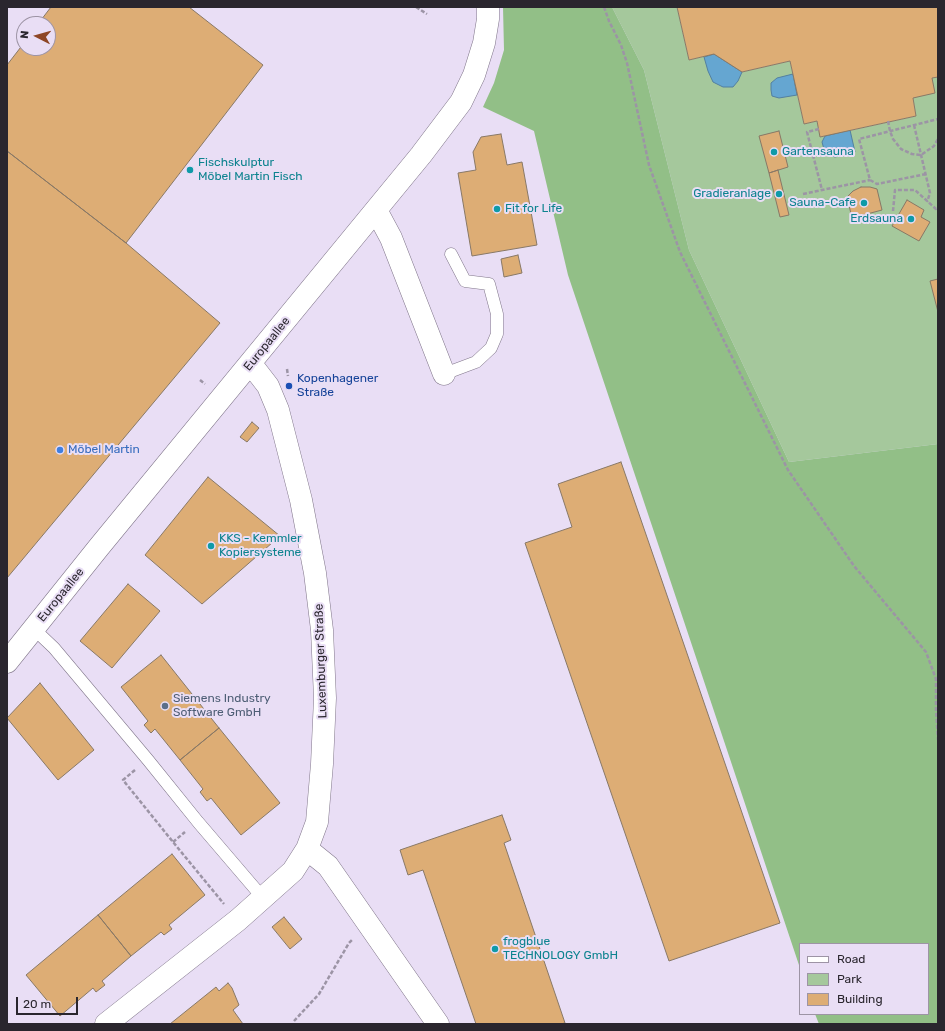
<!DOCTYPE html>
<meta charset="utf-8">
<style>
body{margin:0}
#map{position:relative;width:945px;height:1031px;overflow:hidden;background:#e9def5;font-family:Rubik,sans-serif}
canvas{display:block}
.frame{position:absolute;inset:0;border:8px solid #2a262e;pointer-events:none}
.legend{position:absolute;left:799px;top:943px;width:130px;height:72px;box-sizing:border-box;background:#e9def5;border:1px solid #9d94a5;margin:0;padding:5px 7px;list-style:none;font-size:12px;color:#2a262e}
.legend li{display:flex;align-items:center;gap:8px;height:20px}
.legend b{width:20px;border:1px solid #9d94a5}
.north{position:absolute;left:16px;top:16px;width:40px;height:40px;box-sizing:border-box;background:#e9def5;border:1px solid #9d94a5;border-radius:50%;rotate:276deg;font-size:11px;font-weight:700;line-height:16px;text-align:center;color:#2a262e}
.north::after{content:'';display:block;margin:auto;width:14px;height:18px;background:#8e4626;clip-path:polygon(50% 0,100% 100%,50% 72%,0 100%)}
.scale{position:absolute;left:16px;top:997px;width:62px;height:18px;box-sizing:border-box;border:2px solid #2a262e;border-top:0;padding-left:5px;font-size:12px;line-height:14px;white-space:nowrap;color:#2a262e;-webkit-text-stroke:3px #e9def5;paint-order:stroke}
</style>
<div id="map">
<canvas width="945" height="1031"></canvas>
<div class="frame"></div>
<ul class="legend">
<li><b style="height:5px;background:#fff"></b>Road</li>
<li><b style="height:11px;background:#a5c89c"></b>Park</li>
<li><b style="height:11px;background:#ddad75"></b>Building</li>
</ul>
<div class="north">N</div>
<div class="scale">20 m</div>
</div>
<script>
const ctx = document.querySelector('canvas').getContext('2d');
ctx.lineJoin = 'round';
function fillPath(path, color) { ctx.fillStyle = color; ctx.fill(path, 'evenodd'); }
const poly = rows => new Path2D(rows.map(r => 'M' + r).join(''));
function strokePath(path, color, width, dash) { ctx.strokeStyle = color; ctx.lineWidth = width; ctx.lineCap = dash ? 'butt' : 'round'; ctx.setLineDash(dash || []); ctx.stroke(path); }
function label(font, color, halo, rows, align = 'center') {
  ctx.font = font + ' Rubik,sans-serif'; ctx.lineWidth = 4; ctx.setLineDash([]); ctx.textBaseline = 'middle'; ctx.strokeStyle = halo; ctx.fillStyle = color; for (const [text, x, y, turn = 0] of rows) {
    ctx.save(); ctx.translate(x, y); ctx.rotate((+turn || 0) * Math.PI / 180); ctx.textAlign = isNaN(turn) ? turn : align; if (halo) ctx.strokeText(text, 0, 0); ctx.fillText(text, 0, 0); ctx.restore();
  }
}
fillPath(poly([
 [612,7,677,7,689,60,714,54,742,72,790,61,804,124,817,121,821,137,916,116,913,98,932,78,938,77,938,444,789,462,689,250,644,70]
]), '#a5c89c');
fillPath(poly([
 [503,7,612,7,644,70,689,250,789,462,938,444,938,1024,819,1024,815,1014,928,1014,928,944,800,944,800,968,568,275,534,131,483,107,494,83,504,50]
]), '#92bf87');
const water = poly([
 [714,54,742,72,738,81,733,87,723,87,713,82,708,71,704,57,714,54],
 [793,74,797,95,779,98,772,96,771,90,771,83,777,78,793,74],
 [850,130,855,152,835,157,829,155,825,153,822,142,825,136,850,130]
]);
fillPath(water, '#65a6d1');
strokePath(water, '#5380a0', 1);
const building = poly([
 [51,7,189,7,263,65,126,243,7,151,7,65,24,43,24,48,48,48,48,24,38,24,51,7],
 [677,7,938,7,938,77,932,78,935,93,913,98,916,116,820,137,817,121,804,124,790,61,742,72,714,54,689,60,677,7],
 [779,131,788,167,769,173,759,136,779,131],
 [501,134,507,165,522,162,537,245,472,256,458,173,476,170,473,152,481,137,501,134],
 [7,151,126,243,220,323,7,578,7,151],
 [778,170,789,215,780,217,769,173,778,170],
 [861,187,870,187,877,189,882,210,852,218,847,197,853,191,861,187],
 [907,200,924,210,921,217,930,222,919,241,892,226,907,200],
 [518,255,522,273,504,277,501,259,518,255],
 [938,279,938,312,930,281,938,279],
 [252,422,259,428,247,442,240,437,252,422],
 [621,462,780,923,669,961,525,543,572,527,558,484,621,462],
 [208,477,280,536,202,604,145,555,208,477],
 [128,584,160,611,112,668,80,641,128,584],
 [161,655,219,728,180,760,155,729,151,733,144,725,148,721,121,687,161,655],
 [40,683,94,750,58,780,7,718,40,683],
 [219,728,280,803,241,835,211,798,207,801,200,792,203,789,180,760,219,728],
 [502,815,511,840,504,843,565,1023,560,1024,476,1024,423,870,408,875,400,850,502,815],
 [172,854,205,895,169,925,172,929,164,935,161,932,131,956,98,915,172,854],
 [98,915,131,956,102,981,105,985,96,992,93,988,60,1016,26,975,98,915],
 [284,917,302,939,290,949,272,927,284,917],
 [228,983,232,988,239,1005,233,1010,243,1024,170,1024,216,987,219,991,228,983]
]);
fillPath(building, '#ddad75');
strokePath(building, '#887866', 1);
const service = poly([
 [444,374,476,362,491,348,497,334,497,314,489,284,465,281,451,254],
 [34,629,54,648,148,760,198,822,263,898]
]);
const minor = poly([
 [376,210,391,238,444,374],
 [7,662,99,547,421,155,461,102,474,75,484,43,488,19,488,7],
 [307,849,328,866,438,1024],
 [106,1024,238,920,293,871,307,849,317,822,322,764,325,698,322,630,315,573,301,500,278,410,268,386,251,364]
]);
strokePath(service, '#80768a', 13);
strokePath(minor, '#80768a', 23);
strokePath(poly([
 [416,7,427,14],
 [604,7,609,21,621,45,627,63,649,165,680,252,788,470,854,566,926,652,936,679,936,709,938,740],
 [888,121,890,131,893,139,901,149,912,154,921,155,934,146,938,139],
 [914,125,930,193,927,202],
 [819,129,807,132,822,190],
 [926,174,877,184,870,180,859,139,938,119],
 [803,194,870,180],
 [893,211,895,190,915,190,936,209,938,208],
 [287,369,288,376],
 [200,380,205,384],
 [135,770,123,780,173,842,224,904],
 [173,842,185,832],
 [294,1021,319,994,349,943,353,939]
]), '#9c94a5', 2.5, [4, 2]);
strokePath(service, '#fff', 12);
strokePath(minor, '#fff', 22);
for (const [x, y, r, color] of [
 [774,152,4,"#0f9aa8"],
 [190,170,4,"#0f9aa8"],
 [779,194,4,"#0f9aa8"],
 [864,203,4,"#0f9aa8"],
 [497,209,4,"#0f9aa8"],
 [911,219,4,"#0f9aa8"],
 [289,386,4,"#1a4fb4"],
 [60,450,4,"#3f7fe0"],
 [211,546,4,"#0f9aa8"],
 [165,706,4,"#5c6f8a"],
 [495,949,4,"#0f9aa8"]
]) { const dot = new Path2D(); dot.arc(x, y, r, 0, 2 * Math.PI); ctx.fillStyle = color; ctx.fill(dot); strokePath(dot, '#e9def5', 1.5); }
label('12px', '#0d838f', '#e9def5', [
 ["Gartensauna",782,152],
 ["Fischskulptur",198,163],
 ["Möbel Martin Fisch",198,177],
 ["Gradieranlage",771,194,"right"],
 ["Sauna-Cafe",856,203,"right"],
 ["Fit for Life",505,209],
 ["Erdsauna",903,219,"right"],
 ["KKS - Kemmler",219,539],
 ["Kopiersysteme",219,553],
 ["frogblue",503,942],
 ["TECHNOLOGY GmbH",503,956]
], 'left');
label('12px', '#2a262e', '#e9def5', [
 ["Europaallee",267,344,-51],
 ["Europaallee",61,595,-51],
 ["Luxemburger Straße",321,661,-92]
]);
label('12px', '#164399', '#e9def5', [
 ["Kopenhagener",297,379],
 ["Straße",297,393]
], 'left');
label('12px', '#366cbe', '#e9def5', [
 ["Möbel Martin",68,450]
], 'left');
label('12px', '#4e5e75', '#e9def5', [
 ["Siemens Industry",173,699],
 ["Software GmbH",173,713]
], 'left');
</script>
